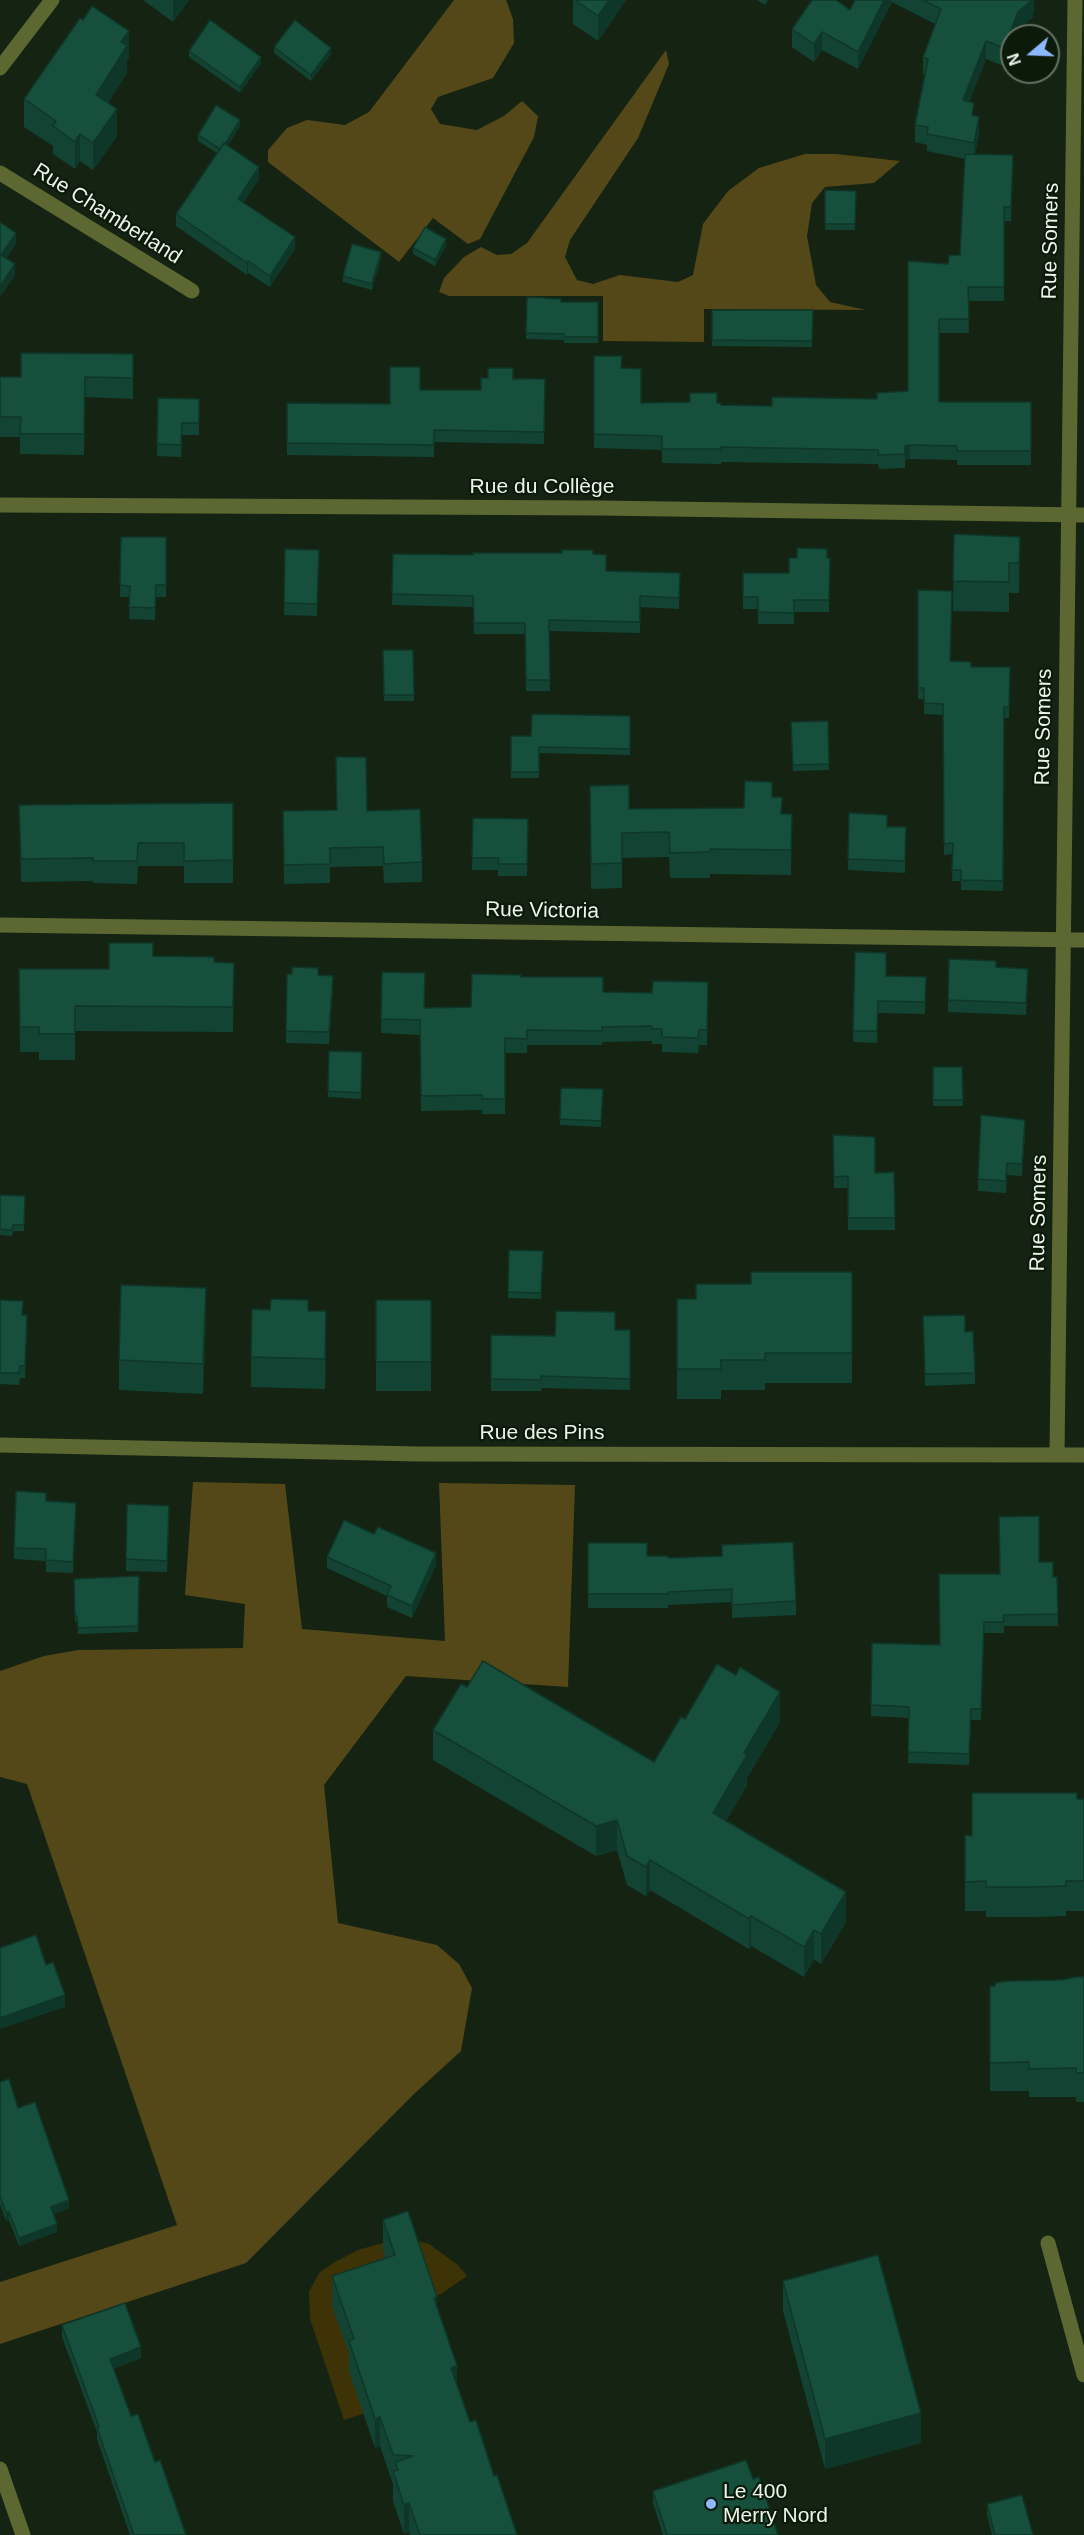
<!DOCTYPE html>
<meta charset="utf-8">
<style>
body{margin:0}
#map{position:relative;width:1084px;height:2535px;overflow:hidden;background:#152313;font-family:Arial,sans-serif}
canvas{display:block}
.north{position:absolute;left:1000px;top:24px;width:60px;height:60px;box-sizing:border-box;background:#0c1a0a;border:2px solid #657264;border-radius:50%;rotate:251deg;font-size:16px;font-weight:700;line-height:24px;text-align:center;color:#ebf5ea}
.north::after{content:'';display:block;margin:auto;width:21px;height:27px;background:#8db9fc;clip-path:polygon(50% 0,100% 100%,50% 72%,0 100%)}
</style>
<div id="map">
<canvas width="1084" height="2535"></canvas>
<div class="north">N</div>
</div>
<script>
const ctx = document.querySelector('canvas').getContext('2d');
ctx.lineJoin = 'round';
function fillPath(path, color) { ctx.fillStyle = color; ctx.fill(path, 'evenodd'); }
const poly = rows => new Path2D(rows.map(r => 'M' + r).join(''));
function strokePath(path, color, width, dash) { ctx.strokeStyle = color; ctx.lineWidth = width; ctx.lineCap = dash ? 'butt' : 'round'; ctx.setLineDash(dash || []); ctx.stroke(path); }
function label(font, color, halo, rows, align = 'center') {
  ctx.font = font + ' Arial,sans-serif'; ctx.lineWidth = 4.5; ctx.setLineDash([]); ctx.textBaseline = 'middle'; ctx.strokeStyle = halo; ctx.fillStyle = color; for (const [text, x, y, turn = 0] of rows) {
    ctx.save(); ctx.translate(x, y); ctx.rotate((+turn || 0) * Math.PI / 180); ctx.textAlign = isNaN(turn) ? turn : align; if (halo) ctx.strokeText(text, 0, 0); ctx.fillText(text, 0, 0); ctx.restore();
  }
}
fillPath(poly([
 [389,2241,418,2241,429,2244,458,2265,467,2276,441,2294,427,2298,354,2369,369,2412,344,2420,310,2319,309,2291,320,2272,335,2262,358,2250]
]), '#3d3306');
fillPath(poly([
 [454,0,506,0,513,19,514,43,493,78,438,97,431,109,440,124,477,130,504,116,522,101,538,116,534,137,480,239,468,244,433,218,399,262,268,162,268,150,287,128,307,120,345,125,369,112],
 [666,50,669,64,638,138,570,240,565,257,577,280,593,284,620,275,678,282,693,275,703,224,728,191,759,168,805,154,836,154,900,161,874,183,825,187,812,203,807,236,816,285,830,302,866,310,704,309,704,342,603,341,603,296,449,296,439,292,444,278,464,257,481,247,497,255,511,254,527,243],
 [193,1482,285,1484,302,1629,445,1641,439,1483,575,1485,568,1687,406,1676,324,1785,338,1923,437,1945,459,1964,472,1988,461,2051,414,2094,246,2263,0,2344,0,2282,177,2225,27,1784,0,1777,0,1671,44,1656,78,1650,243,1648,245,1604,185,1595]
]), '#544818');
strokePath(poly([
 [0,68,52,0],
 [0,173,192,291],
 [0,505,599,508,1084,515],
 [0,925,1084,940],
 [0,1445,418,1454,1084,1455],
 [1057,1454,1075,0],
 [1048,2243,1084,2375],
 [0,2469,23,2535]
]), '#5c6731', 15);
fillPath(poly([
 [143,0,189,0,173,22],
 [573,0,626,0,598,41,573,24],
 [757,0,768,0,765,5],
 [855,0,1034,0,1034,10,1032,18,1018,30,1015,36,1012,36,1012,45,1004,66,986,59,969,102,979,134,975,154,1013,169,1011,221,1004,221,1004,301,968,301,969,333,939,333,939,402,1031,402,1031,465,957,465,957,460,910,459,905,460,905,468,879,469,878,464,721,462,721,464,662,463,662,450,594,448,594,356,622,368,641,403,717,403,721,405,772,406,877,399,908,391,948,264,960,255,965,159,927,151,927,145,915,142,915,125,924,75,923,74,923,57,935,24,892,2,858,69,822,50,814,62,792,47,792,29,850,10],
 [274,47,331,54,311,81,274,53],
 [189,51,261,63,240,93,189,57],
 [129,58,127,60,127,73,108,103,117,136,93,170,80,161,75,169,53,154,53,146,24,127,24,99],
 [240,126,228,145,259,179,243,203,295,249,270,287,248,273,247,275,176,226,176,214,217,153,198,141,198,135],
 [825,190,856,191,855,230,825,230],
 [446,245,435,266,413,254,413,248],
 [381,258,372,290,343,282,343,276],
 [527,297,561,302,598,302,598,343,564,343,564,340,526,339],
 [712,310,813,310,812,347,712,346],
 [133,354,133,399,85,397,84,455,20,454,20,437,0,437,0,377,21,377],
 [488,378,545,379,544,444,434,442,434,457,287,455,287,403,390,404,420,390,481,390],
 [158,398,199,399,199,435,182,435,181,457,157,456],
 [954,534,1020,537,1019,593,1009,593,1009,612,953,611],
 [121,537,166,537,166,597,156,597,155,620,129,619,130,597,120,597],
 [285,549,319,550,317,616,284,615],
 [393,554,473,555,593,554,606,571,680,573,679,609,640,607,640,633,549,631,550,691,526,691,525,634,474,634,473,607,392,605],
 [827,558,830,558,829,612,794,612,794,624,758,624,758,609,743,609,743,573,789,573],
 [918,590,950,661,971,667,1010,667,1009,718,1004,718,1003,891,961,890,961,881,952,881,953,854,944,855,943,715,924,714,924,699,918,699],
 [383,650,413,650,414,701,384,701],
 [630,716,630,755,539,753,539,778,511,778,511,736,531,736],
 [828,721,829,770,793,771,791,722],
 [590,786,629,809,744,808,772,797,782,814,792,814,791,875,710,874,710,878,670,878,669,857,622,858,622,888,591,889],
 [233,803,233,883,184,883,184,866,138,866,137,884,93,883,93,881,21,882,19,805],
 [283,811,367,811,422,862,422,882,384,883,383,866,330,867,330,883,284,884],
 [849,813,887,826,906,827,905,873,848,870],
 [473,818,528,819,527,876,498,876,498,870,472,870],
 [855,952,886,976,926,977,925,1014,878,1013,877,1043,853,1042],
 [153,956,214,962,234,963,233,1032,75,1031,75,1060,39,1060,39,1052,20,1052,19,969,109,969],
 [996,967,1028,980,1026,1015,948,1012,948,1000],
 [382,972,424,1008,471,1007,521,977,603,992,652,993,708,982,707,1045,699,1045,698,1053,662,1052,662,1044,652,1044,652,1041,602,1042,602,1045,527,1045,527,1053,505,1053,505,1114,482,1114,482,1110,421,1111,420,1035,381,1033],
 [318,975,333,987,329,1044,286,1043,286,1031],
 [362,1052,361,1099,328,1097,328,1091],
 [933,1067,962,1067,963,1106,933,1106],
 [603,1089,601,1127,560,1125,560,1119],
 [1025,1132,1022,1176,1007,1175,1006,1193,978,1191,978,1179],
 [833,1135,875,1173,894,1172,895,1230,848,1230,848,1188,834,1188],
 [0,1195,25,1196,24,1231,13,1231,12,1236,0,1235],
 [509,1250,543,1251,541,1299,508,1298],
 [852,1272,852,1383,765,1383,765,1390,721,1390,721,1399,677,1399,677,1299,696,1299,751,1284],
 [0,1300,23,1315,27,1327,25,1378,20,1378,19,1385,0,1384],
 [376,1300,431,1300,431,1391,376,1391],
 [308,1311,326,1341,325,1389,251,1387,251,1357],
 [923,1316,965,1332,975,1373,975,1384,925,1386],
 [206,1317,203,1394,119,1390,119,1360],
 [630,1330,630,1390,541,1388,541,1391,491,1391,491,1335,555,1336],
 [46,1501,76,1514,73,1573,46,1572,46,1561,14,1559,14,1548],
 [169,1518,167,1572,126,1571,126,1559],
 [588,1543,647,1556,668,1558,722,1556,722,1545,796,1601,796,1615,732,1618,732,1602,668,1605,668,1608,588,1608],
 [327,1557,436,1565,412,1618,387,1607,387,1596,327,1568],
 [1039,1562,1053,1577,1057,1577,1058,1626,1004,1626,1004,1633,984,1633,981,1720,971,1720,969,1765,908,1763,909,1718,871,1716,872,1643,940,1645,1000,1574],
 [139,1576,138,1632,78,1634,77,1622,75,1622,74,1579],
 [467,1687,654,1762,685,1719,780,1722,747,1778,747,1785,726,1821,846,1922,821,1964,814,1959,804,1977,751,1946,749,1949,650,1890,646,1896,627,1885,617,1850,596,1856,433,1760,433,1730],
 [1077,1799,1084,1799,1084,1911,1066,1911,1066,1916,1032,1917,986,1917,986,1911,965,1911,965,1835,972,1836],
 [1084,1977,1084,2102,1076,2102,1076,2097,1029,2097,1029,2091,990,2091,990,1986],
 [0,2082,18,2108,69,2208,54,2214,57,2232,19,2246,9,2220,6,2221,0,2204],
 [383,2220,437,2308,457,2385,470,2422,494,2476,517,2535,410,2535,409,2532,404,2534,393,2501,393,2484,380,2446,375,2448,349,2371,349,2353,332,2306,332,2276,386,2258,383,2250],
 [783,2281,921,2443,825,2469,783,2311],
 [62,2325,141,2358,113,2369,131,2416,155,2462,186,2535,130,2535,97,2439,97,2432,62,2337],
 [753,2479,778,2535,663,2535,653,2503,653,2491],
 [987,2504,1033,2535,992,2535,987,2515]
]), '#134433');
fillPath(poly([
 [173,0,189,0,173,22],
 [609,0,626,0,598,41,598,16],
 [884,0,892,0,892,2,858,69,858,52],
 [1032,0,1034,0,1034,10,1032,18,1018,30,1015,36,1012,36,1012,45,1004,66,1004,48,1018,12],
 [129,31,129,58,127,60,127,73,96,123,96,95,121,42],
 [822,32,822,50,814,62,814,44],
 [986,41,986,59,963,118,963,100],
 [331,48,331,54,311,81,311,75],
 [261,57,261,63,240,93,240,87],
 [117,109,117,136,93,170,93,143],
 [979,117,979,134,974,161,974,143],
 [240,120,240,126,221,156,221,150],
 [80,134,80,161,75,169,75,142],
 [259,167,259,179,238,211,238,199],
 [16,233,16,244,1,266,1,255],
 [295,237,295,249,270,287,270,276],
 [446,239,446,245,435,266,435,260],
 [381,252,381,258,372,290,372,284],
 [248,261,248,273,247,275,247,263],
 [15,264,15,276,0,297,0,286],
 [910,445,910,459,905,460,905,446],
 [333,976,333,987,329,1044,329,1032],
 [206,1288,206,1317,203,1394,203,1364],
 [326,1311,326,1341,325,1389,325,1359],
 [436,1553,436,1565,412,1618,412,1606],
 [780,1692,780,1722,747,1778,747,1785,713,1843,713,1813,744,1753],
 [617,1820,617,1850,596,1856,596,1826],
 [650,1860,650,1890,646,1896,646,1867],
 [846,1892,846,1922,821,1964,821,1934],
 [751,1916,751,1946,749,1949,749,1919],
 [814,1930,814,1959,804,1977,804,1947],
 [65,1995,65,2007,0,2029,0,2018],
 [69,2200,69,2208,51,2215,51,2207],
 [9,2212,9,2220,6,2221,6,2213],
 [57,2224,57,2232,19,2246,19,2238],
 [437,2297,437,2326,434,2298],
 [141,2347,141,2358,110,2370,110,2359],
 [457,2366,457,2395,451,2368],
 [921,2413,921,2443,825,2469,825,2439],
 [380,2417,380,2446,375,2448,375,2419],
 [409,2503,409,2532,404,2534,404,2505]
]), '#0f3729');
const building = poly([
 [575,0,609,0,598,16,575,0],
 [812,0,836,0,850,10,855,0,884,0,858,52,822,32,814,44,792,29,812,0],
 [923,0,1032,0,1018,12,1004,48,986,41,963,100,974,103,972,115,979,117,974,143,927,134,928,127,915,125,928,59,923,57,941,9,923,0],
 [92,6,129,31,121,42,127,46,96,95,117,109,93,143,80,134,75,142,53,126,56,121,24,99,80,18,83,20,92,6],
 [210,20,261,57,240,87,189,51,210,20],
 [295,20,331,48,311,75,274,47,295,20],
 [216,105,240,120,225,144,224,143,220,149,198,135,216,105],
 [224,143,259,167,238,199,295,237,270,276,248,261,247,263,176,214,224,143],
 [965,154,1013,155,1011,207,1004,207,1004,287,968,287,969,319,939,319,939,402,1031,402,1031,451,957,451,957,446,910,445,905,446,905,454,879,455,878,450,721,447,721,449,662,449,662,436,594,434,594,356,622,356,621,368,641,369,641,403,690,402,690,393,717,393,717,403,721,403,721,405,772,406,772,397,877,399,877,393,908,391,908,261,948,264,949,255,960,255,965,154],
 [825,190,856,191,855,224,825,224,825,190],
 [0,222,16,233,1,255,15,264,0,286,0,222],
 [425,227,446,239,435,260,413,248,425,227],
 [352,244,381,252,372,284,343,276,352,244],
 [527,297,561,299,561,302,598,302,598,337,564,337,564,334,526,333,527,297],
 [712,310,813,310,812,341,712,340,712,310],
 [21,353,133,354,133,378,85,377,84,434,20,434,21,417,0,417,0,377,21,377,21,353],
 [390,367,420,367,420,390,481,390,481,378,488,378,488,368,513,368,513,379,545,379,544,432,434,430,434,445,287,443,287,403,390,404,390,367],
 [158,398,199,399,199,423,182,423,181,445,157,444,158,398],
 [954,534,1020,537,1019,563,1009,563,1009,582,953,581,954,534],
 [121,537,166,537,166,585,156,585,155,608,129,607,130,586,120,585,121,537],
 [797,548,827,549,827,558,830,558,829,600,794,600,794,613,758,612,758,597,743,597,743,573,789,573,789,558,797,558,797,548],
 [285,549,319,550,317,604,284,603,285,549],
 [562,550,593,550,593,554,606,555,606,571,680,573,679,598,640,596,640,622,549,620,550,680,526,680,525,623,474,623,473,596,392,594,393,554,473,555,473,553,562,553,562,550],
 [918,590,952,591,950,661,971,662,971,667,1010,667,1009,707,1004,707,1003,881,961,880,961,870,952,870,953,843,944,844,943,704,924,703,924,688,918,688,918,590],
 [383,650,413,650,414,695,384,695,383,650],
 [532,714,630,716,630,749,539,747,539,772,511,772,511,736,531,736,532,714],
 [828,721,829,764,793,765,791,722,828,721],
 [336,757,366,757,367,811,420,809,422,862,384,864,383,847,330,848,330,864,284,865,283,811,337,810,336,757],
 [745,781,772,782,772,797,782,797,781,814,792,814,791,850,710,849,710,852,670,853,669,832,622,833,622,863,591,864,590,786,629,785,629,809,744,808,745,781],
 [233,803,233,860,184,861,184,843,138,843,137,861,93,861,93,858,21,859,19,805,233,803],
 [849,813,887,815,887,827,906,827,905,861,848,859,849,813],
 [473,818,528,819,527,864,498,864,499,858,472,858,473,818],
 [109,943,153,943,153,956,214,957,214,962,234,963,233,1007,75,1006,75,1034,39,1034,39,1027,20,1027,19,969,109,969,109,943],
 [855,952,886,953,886,976,926,977,925,1002,878,1001,877,1031,853,1031,855,952],
 [949,959,996,961,996,967,1028,969,1026,1003,948,1000,949,959],
 [292,967,318,968,318,975,333,976,329,1032,286,1031,287,974,292,974,292,967],
 [382,972,425,973,424,1008,471,1007,472,974,521,975,521,977,603,977,603,992,652,993,653,981,708,982,707,1030,699,1030,698,1038,662,1037,662,1029,652,1029,652,1026,602,1027,602,1031,527,1030,527,1039,505,1038,505,1099,482,1099,482,1095,421,1096,420,1020,381,1019,382,972],
 [329,1051,362,1052,361,1093,328,1091,329,1051],
 [933,1067,962,1067,963,1100,933,1100,933,1067],
 [561,1088,603,1089,601,1121,560,1119,561,1088],
 [981,1115,1025,1120,1022,1164,1007,1163,1006,1181,978,1179,981,1115],
 [833,1135,875,1137,875,1173,894,1172,895,1218,848,1218,848,1176,834,1177,833,1135],
 [0,1195,25,1196,24,1225,13,1225,12,1230,0,1229,0,1195],
 [509,1250,543,1251,541,1293,508,1292,509,1250],
 [751,1272,852,1272,852,1353,765,1353,765,1360,721,1360,721,1369,677,1369,677,1299,696,1299,696,1284,751,1284,751,1272],
 [121,1285,206,1288,203,1364,119,1360,121,1285],
 [271,1299,308,1300,308,1311,326,1311,325,1359,251,1357,252,1309,270,1310,271,1299],
 [0,1300,23,1301,22,1315,27,1315,25,1366,20,1366,19,1373,0,1373,0,1300],
 [376,1300,431,1300,431,1362,376,1362,376,1300],
 [556,1311,615,1312,615,1330,630,1330,630,1379,541,1376,541,1380,491,1379,491,1335,555,1336,556,1311],
 [965,1315,965,1332,973,1331,975,1373,925,1374,923,1316,965,1315],
 [16,1491,46,1493,46,1501,76,1503,73,1562,46,1560,46,1549,14,1548,16,1491],
 [127,1504,169,1506,167,1561,126,1559,127,1504],
 [1039,1516,1039,1562,1053,1562,1053,1577,1057,1577,1058,1614,1003,1615,1004,1622,984,1622,981,1709,971,1709,969,1754,908,1752,909,1707,871,1705,872,1643,940,1645,939,1574,1000,1574,999,1517,1039,1516],
 [344,1520,374,1534,378,1527,436,1553,412,1606,387,1595,391,1586,327,1557,344,1520],
 [793,1542,796,1601,732,1605,732,1589,668,1592,668,1594,588,1594,588,1543,647,1543,647,1556,668,1556,668,1558,722,1556,722,1545,793,1542],
 [139,1576,138,1626,78,1628,77,1616,75,1616,74,1579,139,1576],
 [483,1661,654,1762,681,1717,685,1719,717,1664,736,1675,740,1667,780,1692,744,1753,747,1755,713,1813,846,1892,821,1934,814,1930,804,1947,751,1916,749,1919,650,1860,646,1867,627,1856,617,1820,596,1826,433,1730,461,1684,467,1687,483,1661],
 [972,1793,1077,1793,1077,1799,1084,1799,1084,1881,1066,1881,1066,1886,1032,1887,986,1887,986,1881,965,1882,965,1835,972,1836,972,1793],
 [36,1935,46,1965,53,1962,65,1995,0,2018,0,1948,36,1935],
 [1075,1977,1084,1977,1084,2073,1076,2073,1076,2068,1029,2069,1029,2062,990,2063,990,1986,995,1986,995,1983,1008,1981,1062,1980,1075,1977],
 [9,2079,18,2108,35,2102,69,2200,51,2207,57,2224,19,2238,9,2212,6,2213,0,2196,0,2082,9,2079],
 [408,2211,437,2297,434,2298,457,2366,451,2368,470,2422,476,2420,494,2476,497,2475,517,2535,420,2535,409,2503,404,2505,393,2471,398,2470,395,2462,413,2456,393,2455,380,2417,375,2419,349,2341,354,2339,332,2276,395,2255,383,2220,408,2211],
 [878,2255,921,2413,825,2439,783,2281,878,2255],
 [125,2303,141,2347,110,2359,131,2416,138,2414,155,2462,160,2460,186,2535,134,2535,97,2428,99,2427,62,2325,125,2303],
 [746,2460,753,2479,759,2477,778,2535,667,2535,653,2491,746,2460],
 [1022,2495,1033,2535,995,2535,987,2504,1022,2495]
]);
fillPath(building, '#164f3b');
strokePath(building, '#0f3729', 1.5);
for (const [x, y, r, color] of [
 [711,2504,6,"#8db9fc"]
]) { const dot = new Path2D(); dot.arc(x, y, r, 0, 2 * Math.PI); ctx.fillStyle = color; ctx.fill(dot); strokePath(dot, '#0c1a0a', 2); }
label('21px', '#ebf5ea', '#0c1a0a', [
 ["Rue Chamberland",107,214,32],
 ["Rue Somers",1051,241,-89],
 ["Rue du Collège",542,487],
 ["Rue Somers",1044,727,-89],
 ["Rue Victoria",542,911,1],
 ["Rue Somers",1039,1213,-89],
 ["Rue des Pins",542,1433]
]);
label('21px', '#ebf5ea', '#0c1a0a', [
 ["Le 400",723,2492],
 ["Merry Nord",723,2516]
], 'left');
</script>
